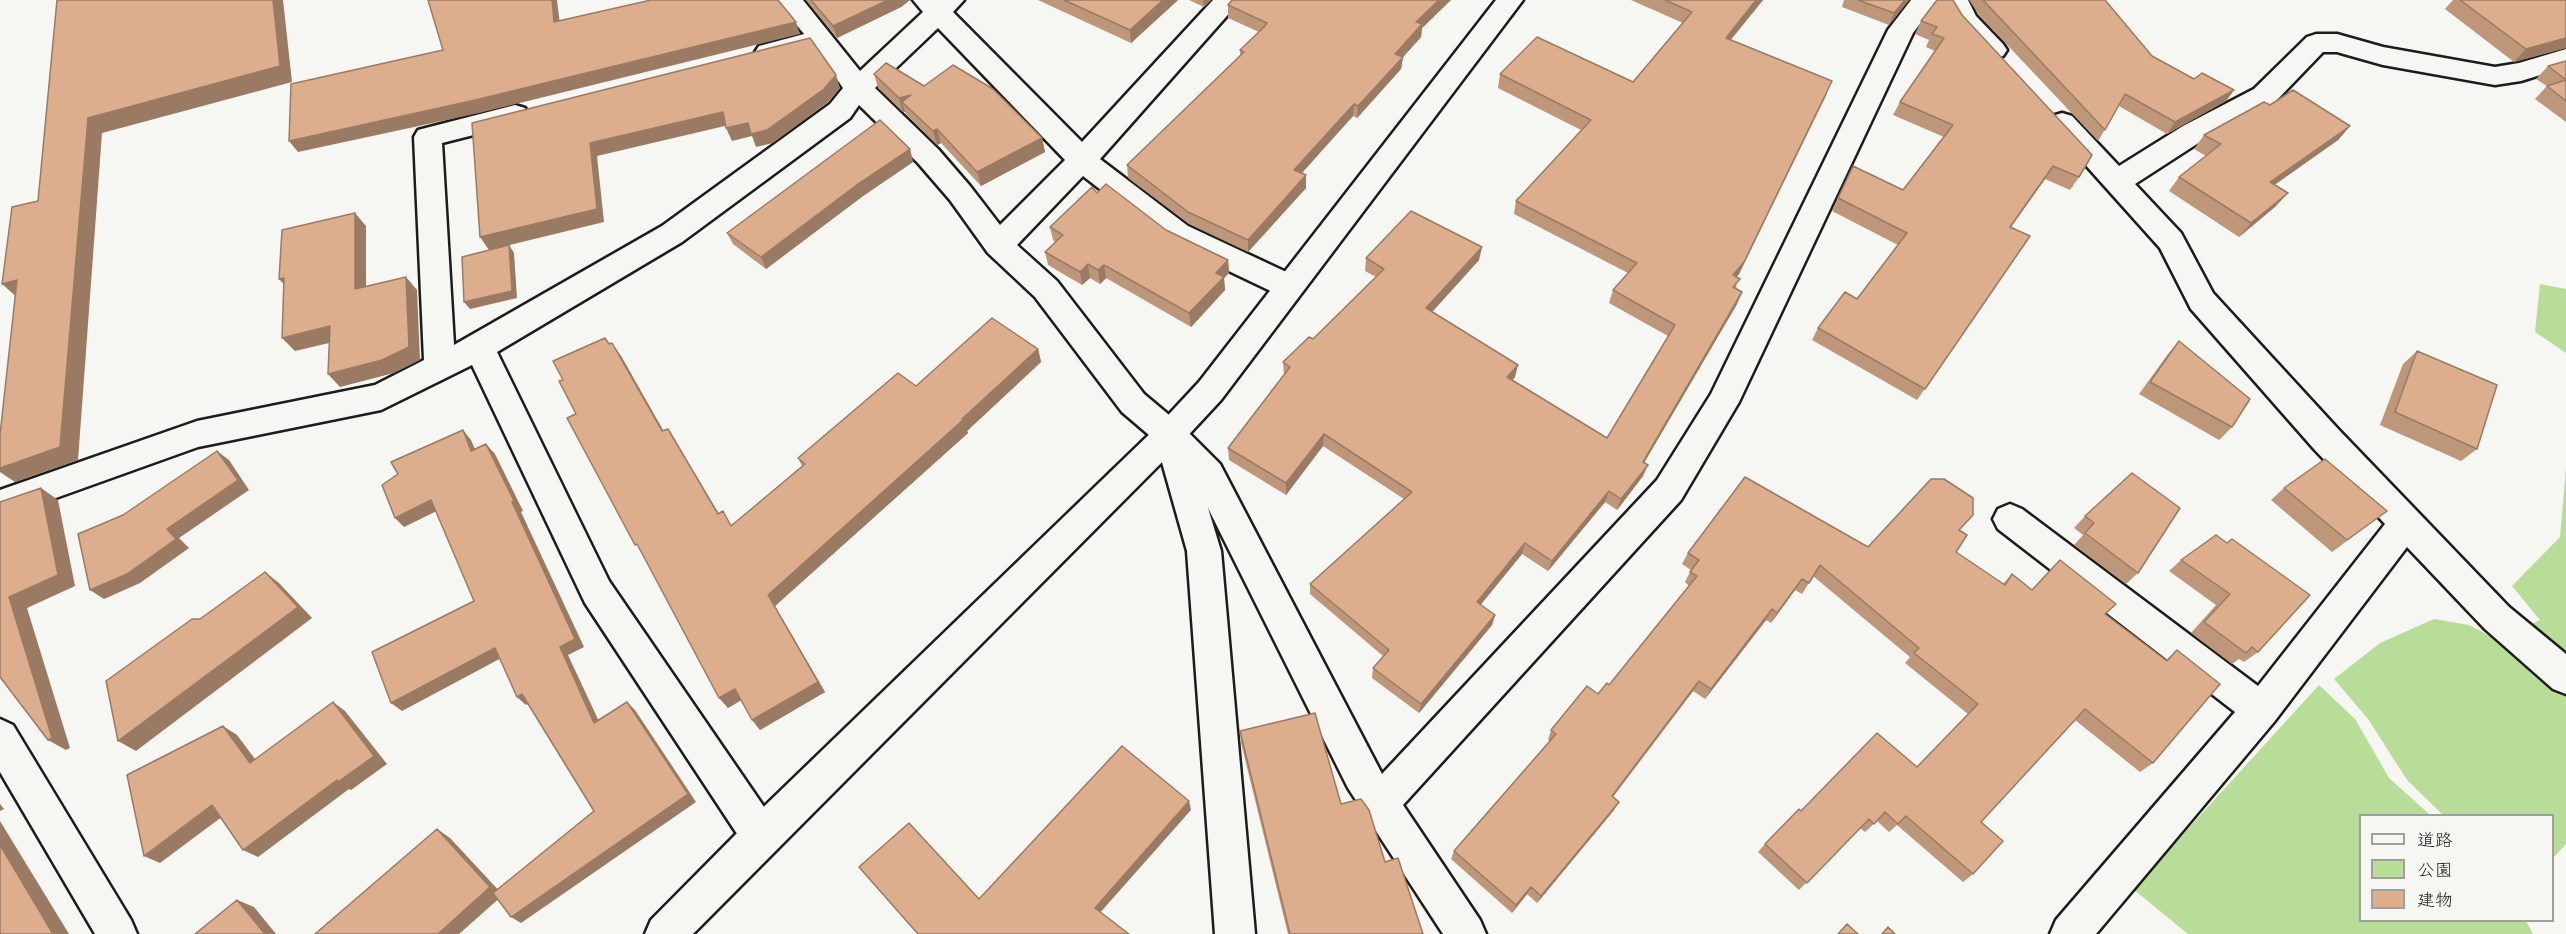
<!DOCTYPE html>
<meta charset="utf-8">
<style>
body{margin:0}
#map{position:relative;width:2566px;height:934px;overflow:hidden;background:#f6f6f2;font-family:"Gochi Hand","Klee One",sans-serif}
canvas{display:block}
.legend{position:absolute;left:2359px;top:814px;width:195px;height:108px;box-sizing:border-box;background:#f6f6f2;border:2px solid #9f9f9c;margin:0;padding:8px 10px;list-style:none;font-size:18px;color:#1c1c1c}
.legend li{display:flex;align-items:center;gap:12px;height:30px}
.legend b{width:30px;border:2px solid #9f9f9c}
</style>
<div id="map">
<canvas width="2566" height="934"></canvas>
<ul class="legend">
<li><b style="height:8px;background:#f6f6f2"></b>道路</li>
<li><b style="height:16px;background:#b7dd98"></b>公園</li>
<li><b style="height:16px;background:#ddae8e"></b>建物</li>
</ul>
</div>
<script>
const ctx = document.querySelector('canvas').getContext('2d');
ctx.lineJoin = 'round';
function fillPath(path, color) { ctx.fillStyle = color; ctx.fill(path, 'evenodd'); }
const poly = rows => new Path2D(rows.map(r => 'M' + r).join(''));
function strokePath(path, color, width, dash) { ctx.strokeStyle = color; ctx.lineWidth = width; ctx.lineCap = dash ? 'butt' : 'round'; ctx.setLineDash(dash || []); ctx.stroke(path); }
fillPath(poly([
 [2540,284,2566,289,2566,353,2535,332],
 [2566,468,2566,844,2553,858,2552,816,2443,815,2407,780,2368,719,2334,679,2380,643,2434,619,2469,625,2498,640,2540,620,2512,586,2560,537],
 [2319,685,2355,719,2389,778,2430,815,2360,816,2360,920,2526,921,2533,934,2188,934,2133,889]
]), '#b7dd98');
const street = poly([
 [776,0,803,0,860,71,923,12,913,0,964,0,953,12,1082,142,1213,0,1241,0,1100,159,1188,226,1299,278,1303,286,1299,294,1288,298,1277,294,1168,242,1083,176,1017,245,1057,281,1144,394,1181,425,1220,464,1382,774,1657,480,1711,394,1888,30,1911,0,1938,0,1913,33,1739,402,1681,500,1403,805,1480,920,1486,934,1443,934,1348,788,1208,508,1221,551,1255,934,1215,934,1187,551,1156,441,1122,412,1035,297,988,253,950,200,918,163,859,105,850,118,682,242,497,352,609,581,775,823,780,836,775,849,761,855,747,849,585,603,472,365,381,410,198,447,0,518,0,490,197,421,375,385,424,360,414,137,418,130,515,105,525,108,529,115,525,122,442,143,454,345,662,226,830,104,843,88,816,49,768,61,759,58,755,52,759,46,804,34,776,0],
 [938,28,1065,160,1000,225,970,186,938,149,875,88,938,28],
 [1942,0,1968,0,1976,16,2003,44,2007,50,2003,56,1994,59,1985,56,1957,27,1942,0],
 [2316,34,2337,34,2383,47,2495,67,2519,63,2566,49,2566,67,2521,81,2495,85,2383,65,2337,52,2323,52,2274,103,2203,140,2135,184,2181,233,2213,293,2338,429,2509,607,2566,654,2566,694,2553,689,2485,629,2407,547,2274,722,2096,934,2050,934,2056,920,2235,712,1998,529,1993,519,1998,509,2010,504,2022,509,2258,686,2385,524,2314,449,2191,309,2160,248,2048,123,2052,116,2062,113,2072,116,2119,166,2183,126,2254,89,2307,37,2316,34],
 [0,719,13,725,131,920,137,934,95,934,0,772,0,719]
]);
const secondary = poly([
 [1496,0,1523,0,1221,400,1181,443,693,934,645,934,651,920,747,823,1159,425,1199,382,1496,0]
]);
strokePath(street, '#1c1c1c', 5);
strokePath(secondary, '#1c1c1c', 5);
fillPath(street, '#f6f6f2');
fillPath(secondary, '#f6f6f2');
fillPath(poly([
 [806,0,910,0,901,7,837,38],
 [1038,0,1178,0,1131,43],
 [1189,0,1211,0,1204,7],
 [1232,0,1451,0,1422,28,1421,37,1403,57,1401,69,1357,118,1353,116,1301,173,1306,188,1248,252,1189,224,1128,178,1127,165,1240,56,1240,50,1259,32,1228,18,1228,5],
 [1631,0,1763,0,1731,40,1827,94,1739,274,1736,277,1737,304,1644,463,1643,476,1617,510,1605,502,1548,571,1522,554,1480,605,1495,615,1492,625,1419,713,1372,678,1373,668,1383,656,1310,594,1310,584,1404,499,1323,446,1286,495,1229,460,1228,448,1284,375,1283,362,1313,339,1376,277,1365,271,1366,258,1479,260,1432,312,1515,377,1512,380,1607,438,1668,336,1609,303,1613,290,1628,273,1514,214,1516,201,1581,130,1498,88,1500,74,1633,82,1683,23],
 [1844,0,1909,0,1889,25,1842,7],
 [1969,0,2105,0,2152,56,2194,79,2234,90,2226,101,2167,134,2119,106,2098,141,1979,15],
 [2453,0,2566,0,2566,48,2514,62,2445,9],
 [1962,15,2079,177,2070,190,2045,179,2011,227,2030,236,1917,400,1812,340,1818,328,1857,299,1898,245,1832,211,1853,166,1903,190,1944,137,1893,115,1900,102,1935,51,1926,47,1929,40,1915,34,1921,21],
 [2566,61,2566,122,2535,99,2547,86,2536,79,2548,66],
 [874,74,924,86,1042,138,1045,152,981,186,941,143,937,145,907,115,905,112,903,112,878,88],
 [2270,105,2350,126,2338,140,2275,184,2276,206,2239,237,2169,191,2179,177,2206,156,2194,149,2204,135],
 [910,149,913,162,863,196,766,269,733,244,727,233],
 [1097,193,1166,230,1228,260,1229,273,1224,278,1225,290,1191,327,1106,278,1100,284,1090,278,1082,285,1048,265,1045,252,1055,242,1053,240,1050,227],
 [2179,341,2232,427,2219,440,2139,394,2168,354],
 [609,344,621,356,663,431,668,429,718,513,732,525,802,466,798,458,916,386,1038,349,1041,362,967,431,968,433,775,606,825,692,760,730,741,700,728,708,576,414,563,380],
 [2417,351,2477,449,2461,461,2380,425,2403,364],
 [2284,488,2387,511,2332,552,2271,500],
 [2180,508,2138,573,2126,584,2074,545,2083,535,2074,528,2085,516],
 [1960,531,1956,552,2003,584,2012,574,2032,590,2105,614,2166,660,2177,650,2153,763,2140,772,2075,720,1981,822,1973,874,1963,882,1897,825,1889,832,1877,821,1865,832,1860,828,1799,890,1758,852,1765,844,1801,811,1917,767,1968,714,1905,663,1910,657,1813,576,1802,594,1795,590,1771,623,1766,620,1705,699,1693,691,1613,797,1614,810,1537,903,1527,894,1512,913,1451,859,1454,851,1550,741,1548,740,1551,730,1609,685,1689,586,1685,582,1691,570,1682,564,1688,553,1868,547],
 [2216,535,2258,652,2244,662,2239,659,2232,664,2191,633,2216,605,2169,571,2181,560],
 [1240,731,1341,804,1385,862,1423,934,1288,934,1241,743]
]), '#be967a');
fillPath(poly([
 [273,0,283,0,292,82,102,133,78,460,15,482,0,472,0,468,88,118],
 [552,0,557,0,561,33,554,22],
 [888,0,910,0,901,7,837,38,833,26],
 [1163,0,1178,0,1131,43,1130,30],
 [1203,0,1211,0,1204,7],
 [1439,0,1451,0,1422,28,1421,37,1403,57,1401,69,1357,118,1358,106,1395,54,1416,22],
 [1756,0,1763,0,1721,51,1726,38],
 [1905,0,1909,0,1889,25,1894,13],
 [796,22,800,34,479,113,298,152,289,141],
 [2566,38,2566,48,2514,62,2526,49],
 [836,75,840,88,828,102,773,143,756,147,752,136,732,141,726,128,748,123],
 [1832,81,1739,274,1728,287,1733,275],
 [2234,90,2226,101,2167,134,2175,122],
 [911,95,902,102,905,112,903,112,899,98],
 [1354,104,1353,116,1294,182,1294,170],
 [723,112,729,125,597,156,604,222,489,250,480,237,590,143],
 [2350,126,2338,140,2259,196,2270,182],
 [937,129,941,143,937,145,933,131],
 [1042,138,1045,152,981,186,977,172],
 [910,149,913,162,863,196,766,269,761,257,858,184],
 [2053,166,2045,179,2002,239,2010,227],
 [1306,175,1306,188,1248,252,1248,240],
 [2288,193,2276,206,2239,237,2251,223],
 [355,213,366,226,366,302,355,289],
 [509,245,514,253,517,298,470,309,464,302],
 [1482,247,1479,260,1424,321,1426,308],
 [1228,260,1229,273,1224,278,1225,290,1191,327,1189,313,1216,273],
 [1088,264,1090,278,1082,285,1080,272],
 [1104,265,1106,278,1100,284,1098,270],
 [406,277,417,290,420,360,394,373,340,387,328,374],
 [284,278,292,293,279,279],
 [17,280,19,299,2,284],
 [1742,292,1737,304,1638,473,1643,462],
 [330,326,342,340,295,351,282,338],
 [612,343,621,356,671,444,662,431],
 [1038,349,1041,362,967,431,968,433,775,606,825,692,760,730,752,720,768,595],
 [1518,365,1515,377,1504,389,1507,377],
 [668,429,676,442,726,526,718,514],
 [463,430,471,440,480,461,471,451],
 [1324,434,1323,446,1286,495,1286,483],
 [486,444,495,454,523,511,521,512,584,647,568,655,603,730,594,723,560,647],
 [217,451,229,460,249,490,179,538,189,548,140,583,104,599,90,590,167,529],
 [1648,465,1643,476,1617,510,1621,499],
 [41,488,58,500,75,586,27,608,70,748,66,750,48,740,9,597],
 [1609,491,1605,502,1548,571,1552,561],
 [431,500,441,509,404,527,395,518],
 [1525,543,1522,554,1474,613,1477,602],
 [265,572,279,583,312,618,136,751,118,741],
 [1802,579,1795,590,1771,623,1777,613],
 [1772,609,1766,620,1705,699,1711,689],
 [1495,615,1492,625,1419,713,1421,704],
 [495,648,505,656,402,711,391,703],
 [1699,681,1693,691,1607,804,1612,796],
 [735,689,743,699,728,708,719,698],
 [522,694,531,702,526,705,517,697],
 [333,702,345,711,387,764,351,790,349,789,258,857,243,850],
 [627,702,635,710,696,802,521,923,511,917,688,794],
 [223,726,237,735,264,771,250,763],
 [1189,801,1191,810,1098,915,1095,908],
 [1619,802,1614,810,1537,903,1541,896],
 [0,804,4,809,0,811],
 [212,805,227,813,160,863,144,856],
 [0,821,69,934,53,934,0,845],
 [437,829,450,838,503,895,459,934,438,934],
 [1531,887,1527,894,1512,913,1516,905],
 [237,900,254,907,276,934,265,934]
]), '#9b7a63');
const building = poly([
 [57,0,273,0,280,66,88,118,60,447,0,468,0,435,17,280,2,284,12,207,38,201,57,0],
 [428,0,552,0,554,22,651,0,778,0,796,22,471,101,289,141,291,84,443,50,428,0],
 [811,0,888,0,833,26,811,0],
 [1064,0,1163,0,1130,30,1064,0],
 [1232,0,1439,0,1416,22,1422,24,1395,54,1403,57,1358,106,1354,104,1294,170,1306,175,1248,240,1188,212,1127,165,1244,52,1240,50,1264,27,1267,23,1228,5,1232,0],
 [1665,0,1756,0,1726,38,1832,81,1744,262,1733,275,1740,279,1733,287,1742,292,1643,462,1648,465,1621,499,1609,491,1552,561,1525,543,1477,602,1495,615,1421,704,1373,668,1389,650,1310,584,1412,492,1324,434,1286,483,1228,448,1290,367,1283,362,1309,337,1313,339,1384,269,1366,258,1411,211,1482,247,1426,308,1518,365,1507,377,1607,438,1675,325,1613,290,1637,263,1516,201,1591,120,1500,74,1537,37,1633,82,1692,12,1665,0],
 [1858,0,1905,0,1894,13,1858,0],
 [1937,0,1953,0,1962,15,2092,155,2079,177,2053,166,2010,227,2030,236,1925,389,1818,328,1845,292,1857,299,1907,233,1838,198,1853,166,1903,190,1953,125,1900,102,1944,38,1932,34,1937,27,1921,21,1937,0],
 [1983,0,2105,0,2152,56,2194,79,2202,73,2234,90,2175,122,2125,94,2105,130,1983,0],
 [2460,0,2566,0,2566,38,2526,49,2460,0],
 [810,38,836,75,824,89,767,130,751,134,748,123,726,128,723,112,590,143,597,209,480,237,472,123,810,38],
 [2566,61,2566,101,2547,86,2566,80,2548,66,2566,61],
 [886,63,924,86,953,65,993,89,1042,138,977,172,937,129,933,131,902,102,911,95,899,98,874,74,886,63],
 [2293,90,2350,126,2270,182,2288,193,2251,223,2179,177,2221,144,2204,135,2264,102,2270,105,2293,90],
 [880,120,910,149,858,184,761,257,727,233,880,120],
 [1106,184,1166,230,1228,260,1216,273,1224,277,1189,313,1104,265,1098,270,1088,264,1080,272,1045,252,1063,235,1050,227,1092,187,1097,193,1106,184],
 [355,213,355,289,406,277,409,347,382,360,328,374,330,326,282,338,284,278,279,279,282,230,355,213],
 [509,245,512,291,464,302,462,257,509,245],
 [992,318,1038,349,962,419,963,420,768,595,818,682,752,720,735,689,719,698,637,544,635,545,567,418,576,414,559,381,563,380,553,361,605,338,609,344,612,343,662,431,668,429,718,514,723,511,731,526,805,464,798,458,898,373,916,386,992,318],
 [2179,341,2250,399,2232,427,2150,382,2179,341],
 [2417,351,2497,385,2477,449,2395,412,2417,351],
 [463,430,471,451,486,444,514,501,512,502,575,639,560,647,594,723,627,702,688,794,511,917,493,893,594,811,522,694,517,697,495,648,391,703,372,652,474,601,431,500,395,518,382,485,398,474,391,462,463,430],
 [217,451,238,480,167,529,176,539,127,574,90,590,78,534,123,515,217,451],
 [2325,459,2387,511,2347,540,2284,488,2325,459],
 [2132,473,2180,508,2138,573,2085,533,2094,523,2085,516,2132,473],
 [1745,477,1868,547,1931,479,1944,479,1973,498,1973,515,1959,530,1967,535,1956,552,2005,585,2012,574,2032,590,2060,560,2116,604,2105,614,2167,661,2177,650,2220,684,2153,763,2085,709,1981,822,2003,841,1973,874,1906,816,1898,824,1885,812,1874,824,1869,819,1807,883,1765,844,1799,809,1801,811,1877,733,1917,767,1978,704,1914,653,1919,648,1820,565,1809,583,1802,579,1777,613,1772,609,1711,689,1699,681,1612,796,1619,802,1541,896,1531,887,1516,905,1454,851,1556,734,1551,730,1587,686,1598,694,1607,683,1609,685,1697,576,1690,572,1699,560,1688,553,1745,477],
 [41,488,58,575,9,597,52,738,48,740,0,677,0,502,41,488],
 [2216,535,2227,543,2232,539,2310,595,2258,652,2252,647,2246,653,2204,622,2230,594,2181,560,2216,535],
 [265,572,298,607,118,741,106,681,192,619,200,619,265,572],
 [333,702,374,756,338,782,337,780,243,850,212,805,144,856,127,775,223,726,250,763,333,702],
 [1315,713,1341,804,1361,799,1369,810,1385,862,1398,858,1423,934,1290,934,1240,731,1315,713],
 [1122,746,1189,801,1095,908,1129,934,918,934,859,867,909,823,979,899,1122,746],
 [437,829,490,887,438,934,315,934,437,829],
 [0,845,53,934,0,934,0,845],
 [237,900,265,934,195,934,237,900],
 [1847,924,1858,934,1838,934,1847,924],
 [1888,927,1895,934,1882,934,1888,927]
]);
fillPath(building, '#ddae8e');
strokePath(building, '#9b7a63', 1.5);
</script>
